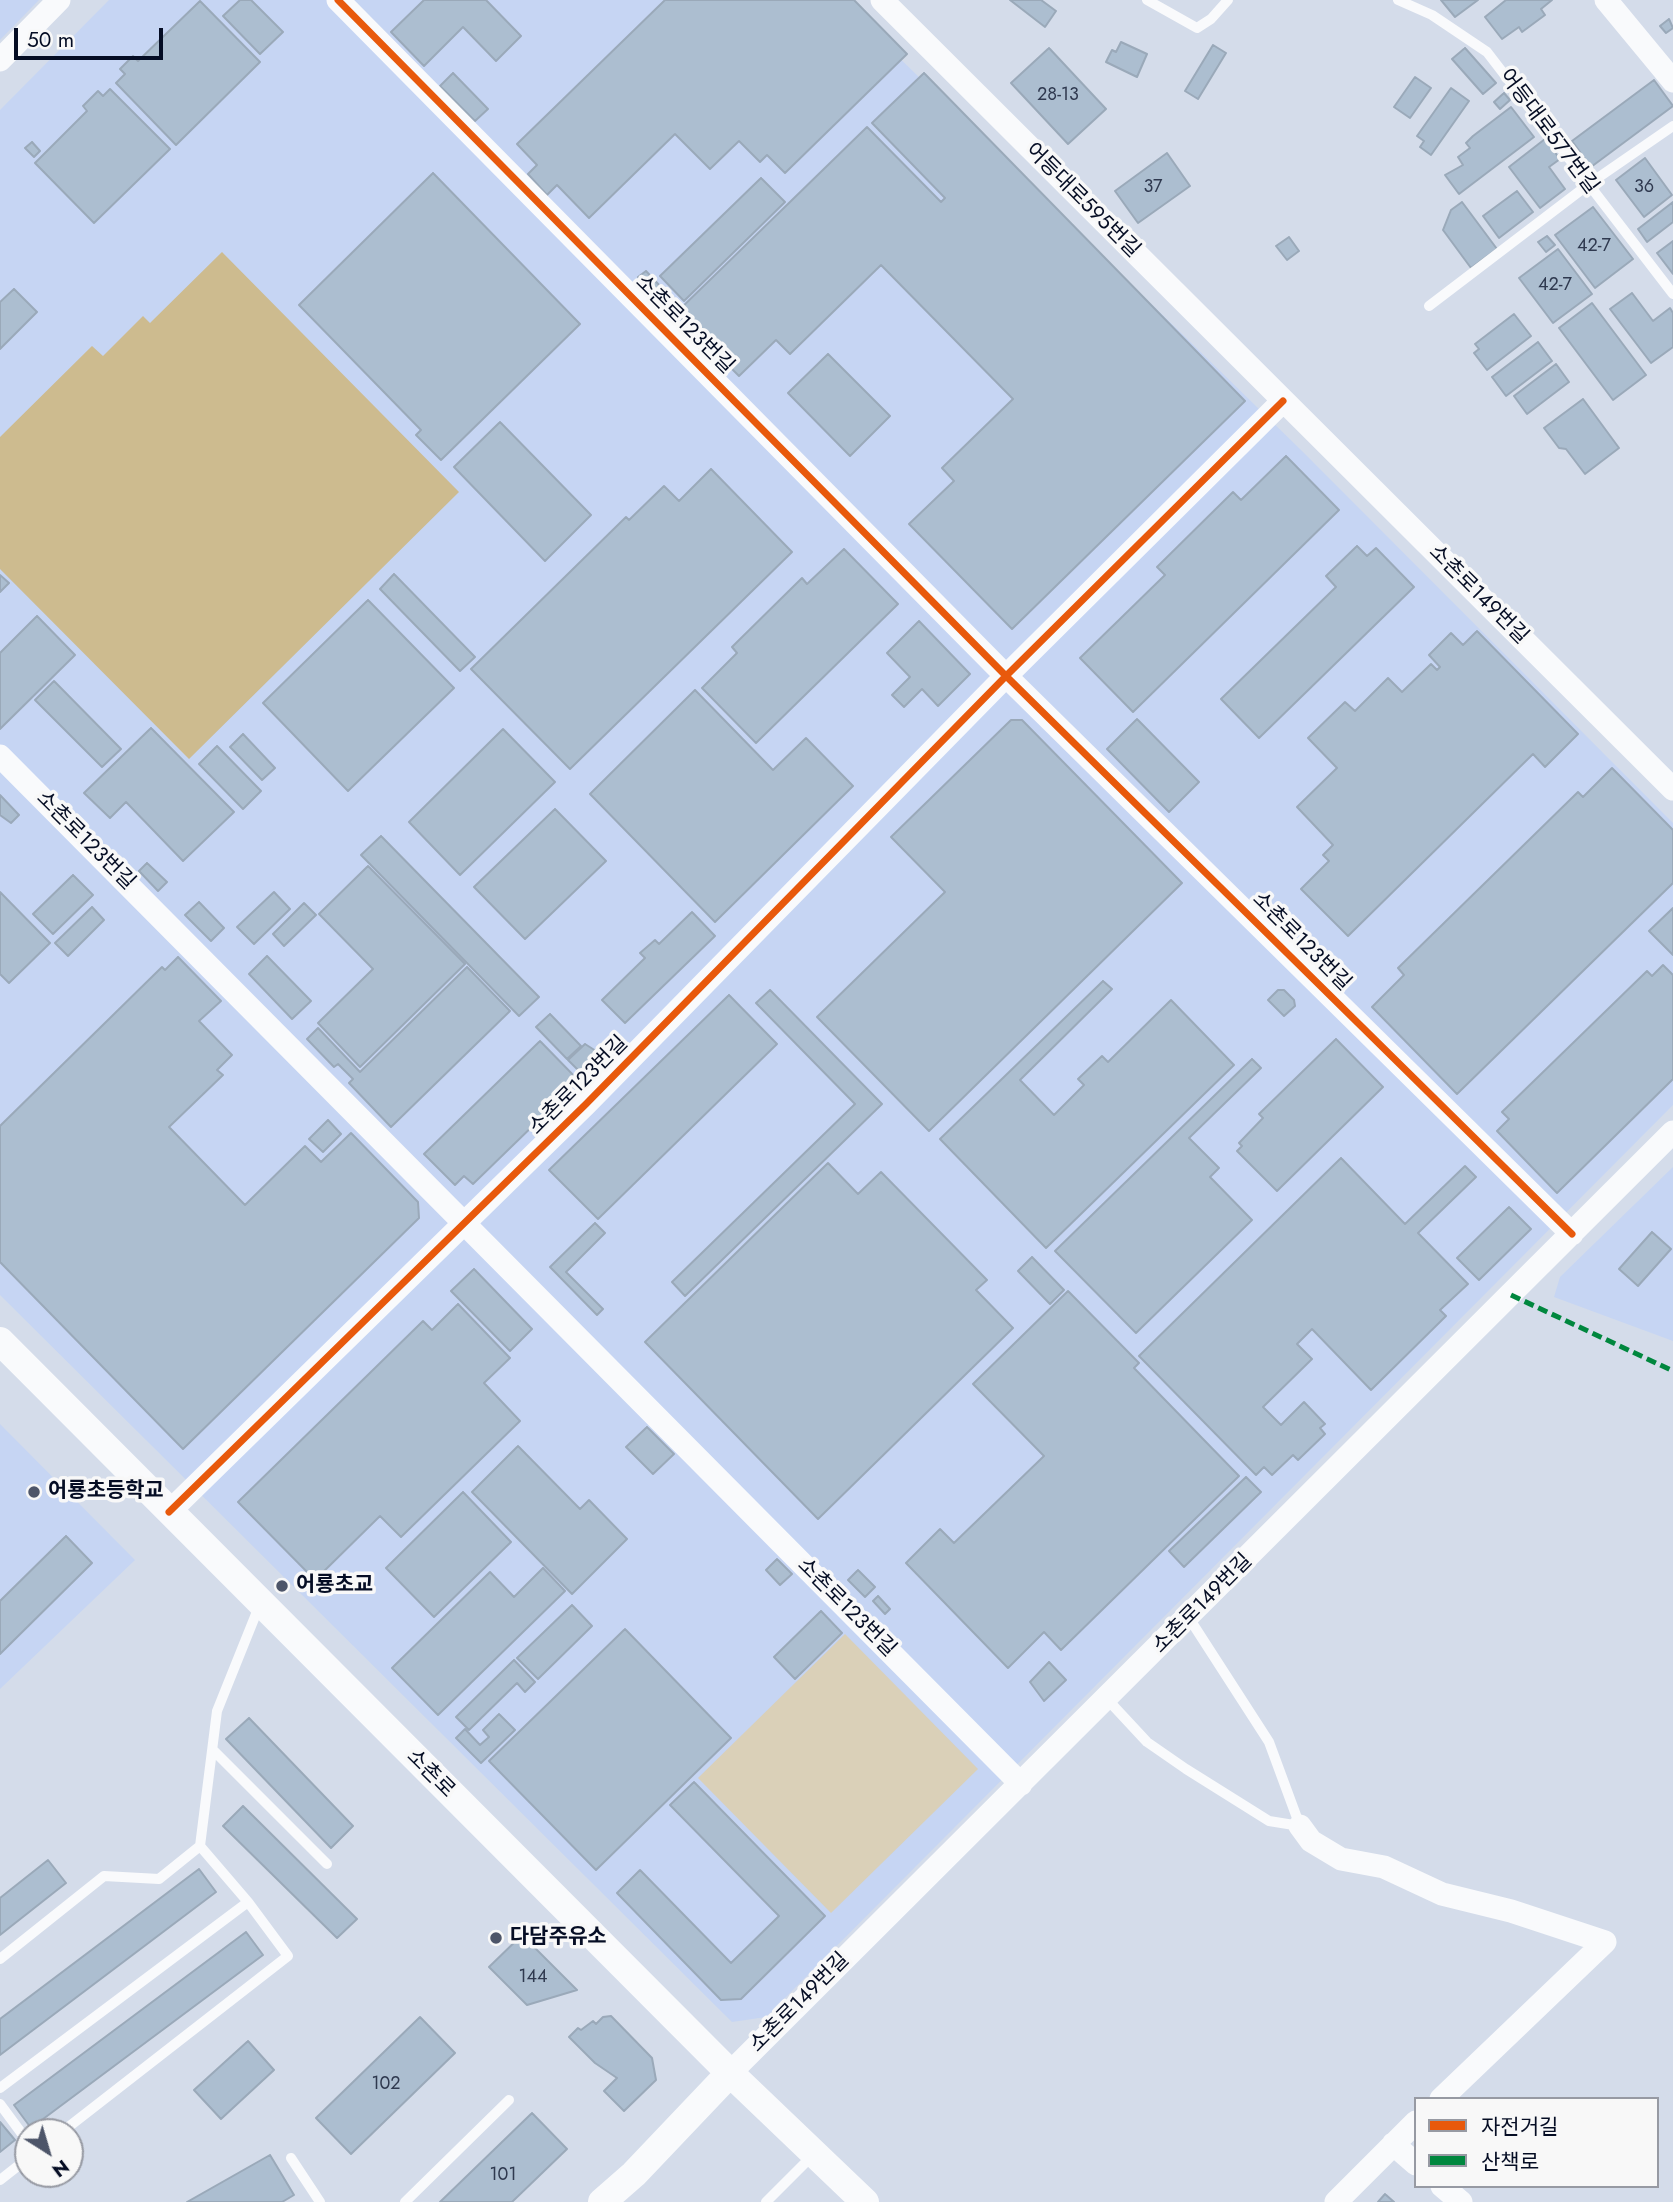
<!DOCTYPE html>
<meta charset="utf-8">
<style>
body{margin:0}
#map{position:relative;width:1673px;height:2202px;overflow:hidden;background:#d4dcea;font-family:Jost,"Noto Sans KR",sans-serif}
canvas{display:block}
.legend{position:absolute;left:1414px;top:2097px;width:245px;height:91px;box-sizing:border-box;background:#f8f8f8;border:2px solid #979aa3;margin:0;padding:9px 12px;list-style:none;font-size:21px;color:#050d24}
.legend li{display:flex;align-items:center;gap:14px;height:35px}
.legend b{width:35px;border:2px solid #979aa3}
.north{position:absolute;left:14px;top:2118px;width:70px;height:70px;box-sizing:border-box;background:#f8f8f8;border:2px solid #979aa3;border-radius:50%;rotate:143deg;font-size:19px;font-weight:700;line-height:28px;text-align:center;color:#050d24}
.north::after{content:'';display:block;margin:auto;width:24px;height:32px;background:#4d5569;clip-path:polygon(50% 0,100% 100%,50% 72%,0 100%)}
.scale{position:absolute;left:14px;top:28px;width:149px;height:32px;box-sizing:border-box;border:4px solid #050d24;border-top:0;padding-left:9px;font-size:21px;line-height:24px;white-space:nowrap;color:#050d24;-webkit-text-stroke:5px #f8f8f8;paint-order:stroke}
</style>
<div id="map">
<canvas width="1673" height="2202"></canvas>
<ul class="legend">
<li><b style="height:9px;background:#e8590c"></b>자전거길</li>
<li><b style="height:9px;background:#00873e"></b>산책로</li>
</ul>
<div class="north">N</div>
<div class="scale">50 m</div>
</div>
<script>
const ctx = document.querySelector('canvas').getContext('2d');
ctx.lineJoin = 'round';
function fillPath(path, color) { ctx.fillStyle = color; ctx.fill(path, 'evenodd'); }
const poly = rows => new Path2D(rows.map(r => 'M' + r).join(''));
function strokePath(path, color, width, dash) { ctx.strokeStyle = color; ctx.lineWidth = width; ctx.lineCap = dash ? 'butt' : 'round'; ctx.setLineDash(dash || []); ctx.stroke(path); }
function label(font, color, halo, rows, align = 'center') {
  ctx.font = font + ' Jost,"Noto Sans KR",sans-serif'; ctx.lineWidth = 7; ctx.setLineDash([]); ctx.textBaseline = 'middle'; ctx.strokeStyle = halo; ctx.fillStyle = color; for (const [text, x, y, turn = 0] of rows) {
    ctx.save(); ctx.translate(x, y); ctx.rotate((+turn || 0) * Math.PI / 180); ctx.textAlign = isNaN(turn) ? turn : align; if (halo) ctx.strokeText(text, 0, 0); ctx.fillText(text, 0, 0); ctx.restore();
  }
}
fillPath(poly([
 [0,0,39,0,0,40],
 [109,0,840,0,1302,451,1673,823,1673,1105,766,2017,732,2022,0,1295,0,110],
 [1673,1167,1673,1341,1554,1297,1560,1277],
 [0,1424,135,1560,0,1689]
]), '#c6d5f3');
fillPath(poly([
 [845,1634,978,1769,831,1913,698,1778]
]), '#dad0b8');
fillPath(poly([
 [222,252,459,492,189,759,0,569,0,437,92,346,103,356,143,316,150,323]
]), '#cdbb8f');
const building = poly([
 [240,0,251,0,283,32,260,54,223,16,240,0],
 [424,0,486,0,521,36,496,61,463,27,424,66,391,32,424,0],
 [665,0,854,0,907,54,785,173,767,155,760,162,739,141,710,169,675,134,589,218,557,185,547,195,528,174,537,165,517,144,665,0],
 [1010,0,1041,0,1056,11,1045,27,1010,0],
 [1441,0,1478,0,1455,17,1441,0],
 [1506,0,1552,0,1541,9,1545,15,1522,32,1519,27,1502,39,1485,17,1506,0],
 [200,1,260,62,176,145,116,83,125,74,120,69,133,56,138,61,200,1],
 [1669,19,1673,28,1666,33,1660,26,1669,19],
 [1121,42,1147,54,1137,77,1106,62,1112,50,1116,52,1121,42],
 [1213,45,1226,53,1198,99,1185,91,1213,45],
 [1049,48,1106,109,1068,144,1011,83,1049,48],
 [1465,48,1496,83,1483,94,1452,59,1465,48],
 [453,73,488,109,475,121,440,86,453,73],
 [924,73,1245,401,1012,629,909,524,954,481,942,468,1013,399,881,265,790,354,776,340,739,376,676,313,867,127,941,202,945,198,872,123,924,73],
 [1415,77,1431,88,1410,118,1394,107,1415,77],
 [1654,80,1673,106,1591,167,1572,141,1654,80],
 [1451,88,1469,101,1431,155,1420,147,1424,141,1417,136,1451,88],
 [110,89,170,149,94,223,35,163,87,111,83,106,98,91,103,96,110,89],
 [1504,93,1510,100,1500,109,1494,102,1504,93],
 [1511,107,1534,137,1459,194,1445,175,1463,165,1458,157,1470,148,1466,143,1473,136,1511,107],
 [1545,139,1560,159,1549,167,1565,189,1540,208,1509,167,1545,139],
 [32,142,40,151,34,157,25,148,32,142],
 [1167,153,1190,186,1138,223,1115,191,1167,153],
 [1645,158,1672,195,1644,217,1616,180,1645,158],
 [433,173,580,324,441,460,416,435,421,430,299,305,433,173],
 [761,178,785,202,684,301,660,276,761,178],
 [1517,191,1533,212,1499,238,1483,216,1517,191],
 [1462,202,1497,249,1471,268,1443,230,1451,210,1462,202],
 [1673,202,1673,222,1647,242,1638,229,1673,202],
 [1593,207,1633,259,1595,288,1555,235,1593,207],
 [1547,236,1555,245,1546,252,1538,242,1547,236],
 [1289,237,1299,251,1287,260,1276,246,1289,237],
 [1673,241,1673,274,1657,253,1673,241],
 [1558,249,1592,294,1553,323,1519,278,1558,249],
 [646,271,660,286,653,292,638,277,646,271],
 [14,289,37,312,0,349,0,302,14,289],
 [1632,293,1653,321,1670,308,1673,313,1673,347,1651,363,1610,309,1632,293],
 [1592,303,1646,375,1613,400,1559,328,1592,303],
 [1514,314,1531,336,1487,370,1474,353,1479,349,1475,344,1514,314],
 [1538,342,1552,361,1506,396,1492,377,1538,342],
 [828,354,890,416,850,456,788,393,828,354],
 [1556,364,1569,382,1527,414,1514,396,1556,364],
 [1583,399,1619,448,1585,474,1566,449,1559,448,1544,428,1583,399],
 [500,422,591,515,545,561,454,467,500,422],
 [1286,456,1339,510,1133,712,1080,658,1165,575,1157,567,1233,492,1241,500,1286,456],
 [711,469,792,552,570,769,471,669,626,517,629,520,664,486,679,501,711,469],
 [1357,546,1367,556,1376,548,1414,587,1259,738,1221,699,1336,587,1326,576,1357,546],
 [844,549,898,604,756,743,702,688,737,653,732,647,802,578,807,584,844,549],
 [394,574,475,657,460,671,380,589,394,574],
 [0,575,9,583,0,592,0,575],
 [368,600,454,688,348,791,263,703,368,600],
 [37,616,75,655,0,729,0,653,37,616],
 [919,621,970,674,938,706,922,689,904,707,892,695,910,677,887,653,919,621],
 [1477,631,1578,734,1545,767,1533,754,1348,936,1301,889,1329,861,1323,855,1333,845,1297,807,1337,768,1308,738,1345,702,1355,711,1388,678,1402,692,1431,664,1437,670,1440,667,1429,655,1451,633,1463,645,1477,631],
 [54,681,121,749,102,767,35,700,54,681],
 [695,690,773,770,806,738,853,786,715,922,590,794,695,690],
 [1137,719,1199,782,1169,812,1107,749,1137,719],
 [1011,720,1022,720,1182,883,929,1131,817,1017,945,892,891,837,1011,720],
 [151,728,234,812,183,861,126,802,110,818,84,793,151,728],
 [503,729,555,782,460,875,409,822,503,729],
 [243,734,275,768,262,780,230,747,243,734],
 [217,746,261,791,243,809,199,764,217,746],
 [1612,768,1673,830,1673,883,1457,1094,1372,1007,1404,975,1398,968,1578,792,1583,797,1612,768],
 [0,795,19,815,11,823,0,815,0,795],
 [555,809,606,861,525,939,474,887,555,809],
 [381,836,539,997,519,1016,361,855,381,836],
 [147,863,167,882,158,891,139,871,147,863],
 [368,866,465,964,360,1067,318,1023,373,969,319,914,368,866],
 [73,875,93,895,53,934,33,914,73,875],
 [0,892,50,943,9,983,0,974,0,892],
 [274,892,290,909,254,944,237,927,274,892],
 [199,902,224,928,211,941,185,915,199,902],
 [304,903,316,915,284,946,273,934,304,903],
 [92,907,104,920,68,956,55,943,92,907],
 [1673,908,1673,955,1649,931,1673,908],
 [692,912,715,936,625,1023,602,1000,645,958,640,953,655,940,659,944,692,912],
 [267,956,311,1001,292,1019,249,974,267,956],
 [178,957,221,1001,199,1021,232,1055,217,1070,223,1075,169,1127,245,1205,305,1146,321,1162,351,1133,418,1202,419,1218,183,1449,0,1262,0,1126,162,967,165,970,178,957],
 [1663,965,1673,975,1673,1079,1557,1193,1497,1131,1509,1119,1502,1112,1647,971,1652,976,1663,965],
 [467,967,510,1011,391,1127,349,1083,353,1079,338,1064,334,1067,307,1039,318,1028,360,1072,467,967],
 [1103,981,1112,989,1020,1080,1054,1115,1084,1085,1078,1079,1102,1056,1108,1062,1171,1000,1234,1065,1046,1248,940,1139,1103,981],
 [770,990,882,1104,685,1296,672,1282,855,1104,756,1003,770,990],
 [1278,990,1284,990,1294,1000,1295,1006,1284,1016,1268,1000,1278,990],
 [729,995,777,1044,598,1219,549,1170,729,995],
 [550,1014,581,1046,567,1059,536,1027,550,1014],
 [1336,1039,1383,1087,1277,1191,1237,1151,1242,1146,1239,1143,1263,1118,1259,1114,1336,1039],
 [540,1041,579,1081,473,1184,464,1176,455,1185,424,1154,540,1041],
 [585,1044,596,1051,595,1059,581,1073,568,1060,585,1044],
 [1252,1059,1261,1068,1189,1138,1219,1168,1210,1177,1252,1220,1136,1333,1055,1251,1252,1059],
 [328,1120,341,1134,323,1152,309,1139,328,1120],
 [1341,1158,1405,1224,1465,1166,1476,1177,1418,1233,1468,1284,1440,1310,1446,1316,1371,1390,1312,1329,1297,1344,1312,1359,1263,1407,1281,1425,1304,1402,1325,1424,1320,1428,1325,1434,1298,1460,1293,1455,1272,1475,1264,1467,1256,1475,1139,1356,1341,1158],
 [828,1163,858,1194,881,1172,987,1280,976,1290,1013,1328,818,1519,645,1342,828,1163],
 [1509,1207,1531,1229,1479,1280,1457,1258,1509,1207],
 [595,1223,605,1233,566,1272,603,1309,597,1315,550,1267,595,1223],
 [1652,1232,1671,1249,1638,1286,1619,1269,1652,1232],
 [1032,1257,1064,1290,1050,1304,1018,1271,1032,1257],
 [474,1269,532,1329,510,1351,451,1291,474,1269],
 [1068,1291,1139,1363,1134,1368,1239,1476,1061,1650,1044,1632,1008,1668,906,1563,940,1529,954,1543,1044,1456,973,1384,1068,1291],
 [458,1304,510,1358,484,1383,520,1421,401,1537,380,1516,315,1580,238,1502,423,1321,432,1330,458,1304],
 [647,1427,674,1454,653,1474,626,1447,647,1427],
 [518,1446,580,1509,589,1500,627,1539,572,1594,472,1492,518,1446],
 [1246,1477,1261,1492,1184,1567,1169,1551,1246,1477],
 [463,1492,511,1542,434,1617,386,1568,463,1492],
 [66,1536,92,1563,0,1654,0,1601,66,1536],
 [777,1559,792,1574,780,1585,766,1570,777,1559],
 [543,1568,565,1591,438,1715,392,1668,490,1572,514,1597,543,1568],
 [858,1570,875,1587,865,1597,848,1580,858,1570],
 [878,1596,890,1609,885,1614,873,1601,878,1596],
 [572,1605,592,1626,538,1679,517,1658,572,1605],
 [821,1611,842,1633,795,1679,774,1657,821,1611],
 [625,1629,731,1738,596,1870,489,1761,625,1629],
 [514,1660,535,1682,525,1692,517,1683,469,1730,456,1717,514,1660],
 [1049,1662,1066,1680,1044,1701,1030,1682,1049,1662],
 [499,1714,515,1730,481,1763,456,1738,465,1729,480,1745,489,1737,483,1730,499,1714],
 [249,1718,353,1826,331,1848,226,1739,249,1718],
 [694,1782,825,1916,741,1999,721,2000,617,1893,640,1870,731,1963,779,1916,670,1805,694,1782],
 [243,1806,357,1919,337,1938,223,1826,243,1806],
 [48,1860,66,1883,0,1935,0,1898,48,1860],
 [199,1869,216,1892,0,2055,0,2019,199,1869],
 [246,1932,263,1955,31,2128,14,2105,246,1932],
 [522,1935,577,1990,527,2005,489,1967,522,1935],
 [611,2016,652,2058,656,2080,624,2111,604,2091,617,2078,595,2063,569,2037,578,2028,581,2030,593,2021,596,2024,603,2017,611,2016],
 [420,2017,455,2053,351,2154,316,2118,420,2017],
 [248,2041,274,2070,221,2119,194,2090,248,2041],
 [532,2113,567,2149,512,2202,440,2202,532,2113],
 [0,2122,15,2140,0,2152,0,2122],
 [270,2155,294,2195,282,2202,187,2202,270,2155],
 [1385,2194,1394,2202,1378,2202,1385,2194]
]);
fillPath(building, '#acbed0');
strokePath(building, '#9aa9b9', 2);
strokePath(poly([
 [1147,0,1197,28,1211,19,1228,0],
 [1398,0,1432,15,1487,52,1673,294],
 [1429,306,1589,184,1673,126],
 [1107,1699,1147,1742,1186,1769,1269,1821,1300,1826,1269,1742,1189,1618],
 [213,1750,327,1864],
 [200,1846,248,1902],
 [0,1959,104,1876,159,1879,200,1846,217,1711,260,1604],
 [0,2088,248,1902,288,1956,62,2132],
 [0,2104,28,2142],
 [291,2158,320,2202],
 [0,2180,28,2158],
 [405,2202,509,2100],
 [766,2202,813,2155]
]), '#f9fafc', 10);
strokePath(poly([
 [338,0,1006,676,1572,1234],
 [882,0,1673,789],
 [1606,0,1673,81],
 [0,60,59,0],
 [0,756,1021,1784],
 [169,1512,586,1104,1006,676,1283,401],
 [1300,1826,1311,1841,1341,1859,1384,1867,1442,1894,1511,1911,1605,1942,1441,2099],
 [730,2073,1673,1132],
 [1393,2144,1416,2164],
 [1442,2186,1461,2202],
 [1336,2202,1416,2122]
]), '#f9fafc', 23);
strokePath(poly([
 [0,1341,730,2073,865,2202],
 [602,2202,634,2174,730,2073]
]), '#f9fafc', 28);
strokePath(poly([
 [1511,1295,1673,1371]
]), '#00873e', 5, [10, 5]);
strokePath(poly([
 [338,0,1006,676,1572,1234],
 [169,1512,586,1104,1006,676,1283,401]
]), '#e8590c', 7);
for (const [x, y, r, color] of [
 [34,1492,7,"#4d5569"],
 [282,1586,7,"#4d5569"],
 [496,1938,7,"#4d5569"]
]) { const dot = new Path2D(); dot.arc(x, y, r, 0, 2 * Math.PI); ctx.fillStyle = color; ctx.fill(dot); strokePath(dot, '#f8f8f8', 2.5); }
label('18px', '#2f394f', null, [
 ["28-13",1058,96],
 ["37",1153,188],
 ["36",1644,188],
 ["42-7",1594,247],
 ["42-7",1555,286],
 ["144",533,1978],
 ["102",386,2085],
 ["101",503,2176]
]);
label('21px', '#050d24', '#f8f8f8', [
 ["어등대로577번길",1548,132,53],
 ["어등대로595번길",1082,201,45],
 ["소촌로123번길",684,325,45],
 ["소촌로149번길",1478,595,45],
 ["소촌로123번길",85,841,45],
 ["소촌로123번길",1301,942,45],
 ["소촌로123번길",579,1086,-45],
 ["소촌로149번길",1203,1604,-45],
 ["소촌로123번길",846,1608,45],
 ["소촌로",430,1774,45],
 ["소촌로149번길",800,2003,-45]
]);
label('bold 21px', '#050d24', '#f8f8f8', [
 ["어룡초등학교",48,1492],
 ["어룡초교",296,1586],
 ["다담주유소",510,1938]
], 'left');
</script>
